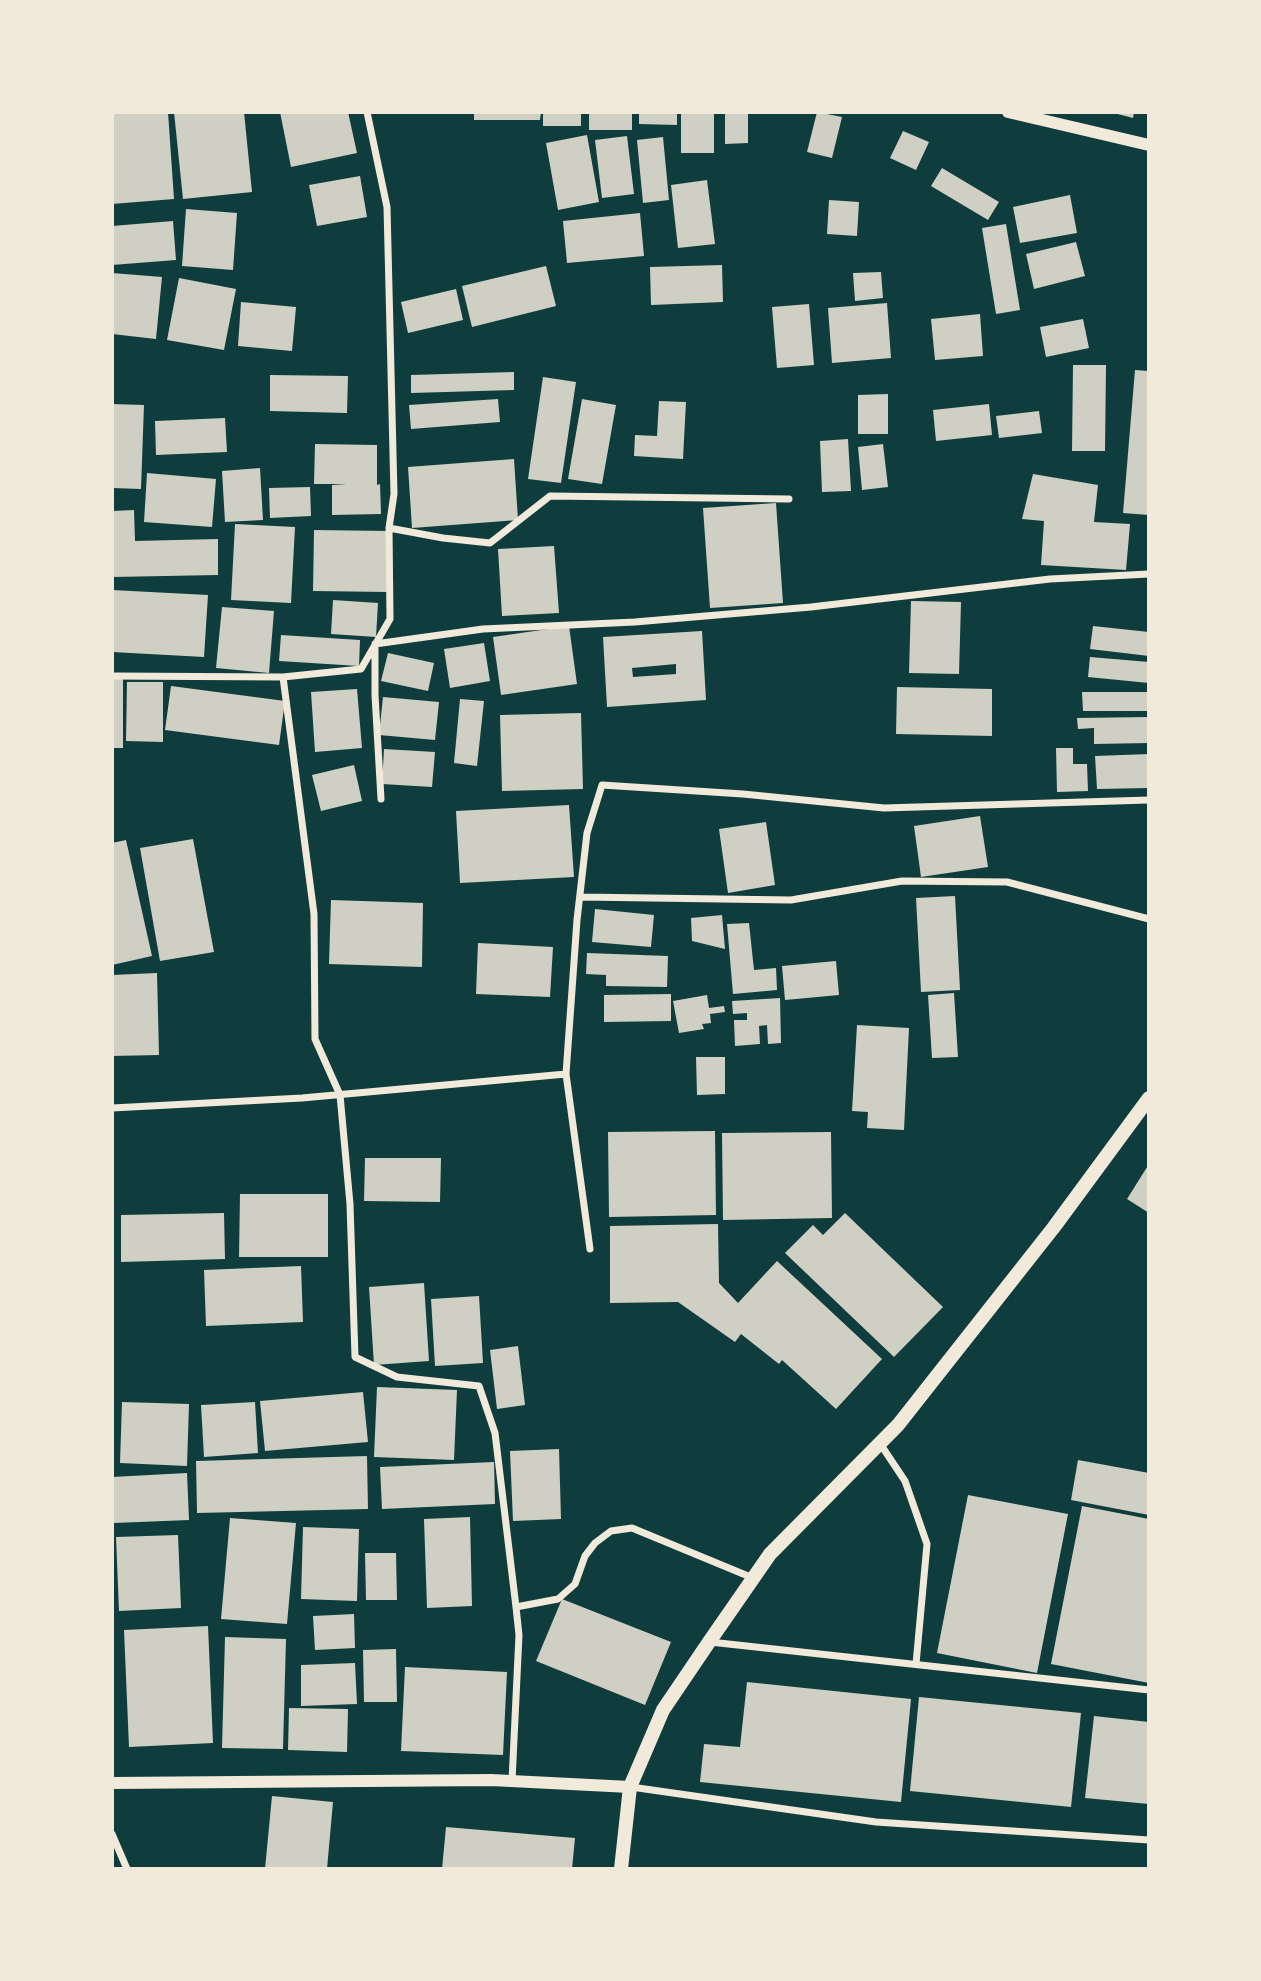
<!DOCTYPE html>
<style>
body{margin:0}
#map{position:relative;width:1261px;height:1981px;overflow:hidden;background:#0f3d3e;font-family:Jost,sans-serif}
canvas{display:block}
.frame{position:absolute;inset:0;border:114px solid #f1e9da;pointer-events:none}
</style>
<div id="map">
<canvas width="1261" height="1981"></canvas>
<div class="frame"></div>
</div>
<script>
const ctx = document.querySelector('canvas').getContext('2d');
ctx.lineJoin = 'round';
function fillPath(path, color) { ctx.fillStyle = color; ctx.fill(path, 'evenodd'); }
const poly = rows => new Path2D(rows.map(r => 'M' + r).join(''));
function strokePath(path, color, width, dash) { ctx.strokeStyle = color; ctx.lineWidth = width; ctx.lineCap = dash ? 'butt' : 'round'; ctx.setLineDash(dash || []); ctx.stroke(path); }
fillPath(poly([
 [112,112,168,112,174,199,112,204],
 [174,112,244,112,252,192,183,199],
 [280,112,348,112,357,153,291,167],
 [474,112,541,112,540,120,474,120],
 [543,112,581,112,581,126,543,126],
 [589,112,632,112,632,130,589,130],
 [639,112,677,112,677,125,639,124],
 [681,112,714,112,714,153,681,153],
 [725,112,748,112,748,143,725,144],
 [817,112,842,117,832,158,807,152],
 [1110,112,1134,112,1133,118],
 [903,131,929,142,916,170,890,158],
 [587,135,599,202,558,210,546,143],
 [627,136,634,194,602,198,595,140],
 [663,137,669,200,643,203,637,140],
 [942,168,999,202,988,220,931,186],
 [360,176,367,217,317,226,309,185],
 [707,180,715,244,678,248,671,185],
 [1070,195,1077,233,1020,243,1013,207],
 [829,200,859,202,857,236,827,234],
 [186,209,237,213,233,270,182,266],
 [640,213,644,256,567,263,563,221],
 [173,221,176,260,112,265,112,226],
 [1006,224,1020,310,996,314,982,228],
 [1076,242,1085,276,1034,289,1026,254],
 [722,265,723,302,651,305,650,267],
 [546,266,556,306,472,327,462,286],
 [881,272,883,298,855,301,853,273],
 [112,273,162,277,156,339,112,334],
 [179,278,236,289,224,350,167,340],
 [456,289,463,320,408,333,401,302],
 [241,302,296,307,292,351,238,346],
 [887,303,891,358,832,363,828,308],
 [809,304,814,365,777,368,772,307],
 [980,314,983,356,935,360,931,319],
 [1083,319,1089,348,1046,357,1040,327],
 [1073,365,1106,365,1105,451,1072,451],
 [1135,370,1149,371,1149,515,1123,513],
 [514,372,514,390,411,393,411,375],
 [270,375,348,376,347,413,270,411],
 [543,377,576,382,561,483,528,479],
 [888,394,888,434,858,434,858,395],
 [498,399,500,422,411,429,409,405],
 [582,399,616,405,602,484,568,479],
 [659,401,686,402,683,459,634,456,635,435,657,436],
 [112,404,144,405,141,489,112,488],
 [989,404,992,435,936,441,933,410],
 [1039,411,1042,433,999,438,996,416],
 [225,418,227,452,156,455,155,421],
 [848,439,851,491,822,492,820,441],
 [315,444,377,445,377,485,380,484,381,514,332,515,332,485,347,484,314,484],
 [883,444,888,487,862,490,858,447],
 [514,459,518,520,412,528,408,467],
 [260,468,263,520,225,522,222,471],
 [147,473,216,479,212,527,144,522],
 [1033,474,1098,485,1094,522,1130,524,1126,570,1041,565,1044,521,1022,519],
 [310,487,311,516,270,518,269,488],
 [776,503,783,603,710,608,703,508],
 [134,510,135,541,218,539,218,575,112,577,112,511],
 [235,524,295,527,291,603,231,600],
 [314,530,388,531,387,592,313,591],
 [554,546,559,613,502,616,498,549],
 [112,590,208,595,204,657,112,652],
 [333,600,378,603,376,637,331,634],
 [911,601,961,602,959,674,909,673],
 [222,607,274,611,269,673,216,668],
 [569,626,577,684,501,695,493,637],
 [1093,626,1149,632,1149,656,1090,649],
 [702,631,706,700,607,707,603,637],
 [676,664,676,674,633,677,632,668],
 [281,635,360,640,359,666,279,661],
 [484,643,490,681,450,688,444,649],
 [388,653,434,663,428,691,381,681],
 [1090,657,1149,662,1149,683,1088,677],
 [112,676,123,676,123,748,112,748],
 [127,682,163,682,163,742,126,741],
 [171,686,285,701,279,745,165,730],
 [897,687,992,689,992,736,896,734],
 [357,689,362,748,315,752,311,692],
 [1082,692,1149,692,1149,711,1083,711],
 [383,697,439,702,435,740,379,735],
 [460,699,484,701,477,766,454,763],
 [581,713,583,789,502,791,500,715],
 [1149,717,1149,743,1094,744,1094,728,1078,729,1077,718],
 [1056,748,1073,748,1073,764,1087,764,1088,791,1057,792],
 [384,749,435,752,432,787,382,784],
 [1149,754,1149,788,1097,789,1095,756],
 [354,765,362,801,321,811,312,775],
 [569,805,574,877,460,883,456,811],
 [980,816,988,867,921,877,914,826],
 [766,822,775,885,728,893,719,829],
 [193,839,214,952,160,961,140,848],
 [126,840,152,956,112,965,112,843],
 [955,896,960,990,921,992,916,898],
 [331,900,423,903,422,967,329,964],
 [595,909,654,915,651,947,592,942],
 [722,915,725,949,692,941,691,918],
 [749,923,754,970,776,968,777,990,733,994,727,924],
 [478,943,553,947,550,997,476,994],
 [587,953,668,956,667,987,606,986,606,975,586,974],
 [836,961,839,995,785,1000,782,966],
 [157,973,159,1055,112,1056,112,975],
 [954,993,958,1057,932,1058,928,995],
 [671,994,671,1021,604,1022,604,995],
 [707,995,709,1008,724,1006,725,1012,710,1014,711,1023,702,1024,704,1029,679,1033,673,1001],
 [780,998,781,1043,768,1044,767,1025,759,1026,760,1044,735,1046,734,1020,747,1020,747,1013,733,1014,732,1001],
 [857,1025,909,1028,904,1130,867,1128,868,1112,852,1111],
 [696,1057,725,1057,725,1094,697,1095],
 [715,1131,716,1215,609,1217,608,1132],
 [831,1132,832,1218,723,1220,722,1133],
 [365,1158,441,1158,440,1202,364,1201],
 [1149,1164,1149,1213,1127,1199],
 [240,1194,328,1194,328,1257,239,1257],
 [224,1213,225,1259,121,1262,121,1215],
 [845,1213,943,1307,894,1357,785,1253,813,1225,823,1235],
 [718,1224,719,1283,738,1303,777,1261,882,1359,836,1409,782,1360,779,1364,741,1334,735,1342,678,1302,610,1303,610,1226],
 [301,1266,303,1322,206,1326,204,1270],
 [424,1283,429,1361,374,1365,369,1287],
 [479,1296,483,1363,435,1366,431,1299],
 [518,1346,525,1405,497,1409,490,1350],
 [377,1387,457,1390,454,1460,374,1457],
 [363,1392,368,1442,265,1451,260,1401],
 [122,1402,189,1404,187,1466,120,1463],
 [255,1402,258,1453,204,1457,201,1405],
 [559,1449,561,1519,513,1521,510,1451],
 [367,1456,368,1509,197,1513,196,1461],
 [1078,1460,1149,1473,1149,1515,1071,1500],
 [494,1462,495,1504,382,1509,380,1467],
 [187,1473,189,1520,114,1523,112,1477],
 [968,1495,1068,1514,1037,1673,937,1653],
 [1082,1506,1149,1519,1149,1683,1051,1664],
 [470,1517,472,1606,427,1608,424,1519],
 [230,1518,296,1523,287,1624,221,1619],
 [303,1527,359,1529,357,1601,301,1599],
 [178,1535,181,1608,119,1611,116,1537],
 [365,1553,396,1553,397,1600,366,1600],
 [562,1599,671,1642,645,1705,536,1661],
 [354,1614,355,1648,315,1650,313,1616],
 [208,1626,213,1743,129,1747,124,1630],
 [225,1637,286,1639,283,1749,222,1748],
 [396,1649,397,1702,364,1702,363,1650],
 [355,1663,357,1704,301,1706,301,1665],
 [405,1667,507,1672,503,1755,401,1751],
 [747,1682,911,1699,901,1802,700,1782,704,1744,740,1747],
 [919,1697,1081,1713,1071,1807,910,1791],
 [289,1708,348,1709,347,1752,288,1750],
 [1094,1716,1149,1722,1149,1804,1085,1798],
 [272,1796,333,1802,327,1869,265,1869],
 [446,1827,575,1838,572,1869,442,1869]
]), '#cfcfc3');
strokePath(poly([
 [389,528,443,538,490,543,550,496,789,499],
 [112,676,283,677,361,669,390,619,389,528,394,494,387,207,367,112],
 [283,677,314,914,315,1039,340,1095,350,1204,355,1357,397,1377,479,1386,495,1433,516,1607,519,1635,512,1781],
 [381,799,375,695,375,644,483,629,635,622,811,607,1050,579,1149,574],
 [580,897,791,900,902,881,1007,882,1149,919],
 [112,1108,302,1098,566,1074],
 [590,1249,566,1074,577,920,587,833,602,785,743,794,884,808,1149,800],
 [881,1445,905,1481,927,1544,916,1664],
 [516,1607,558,1599,575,1584,585,1556,595,1543,611,1531,632,1528,753,1578],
 [710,1642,1149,1690],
 [631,1787,876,1822,1149,1840],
 [112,1834,127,1869]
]), '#f1e9da', 7);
strokePath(poly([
 [1008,112,1149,145],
 [112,1783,491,1780,630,1787]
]), '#f1e9da', 12);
strokePath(poly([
 [621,1869,630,1787,663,1710,709,1642,770,1554,898,1425,1054,1227,1149,1098]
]), '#f1e9da', 14);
</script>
